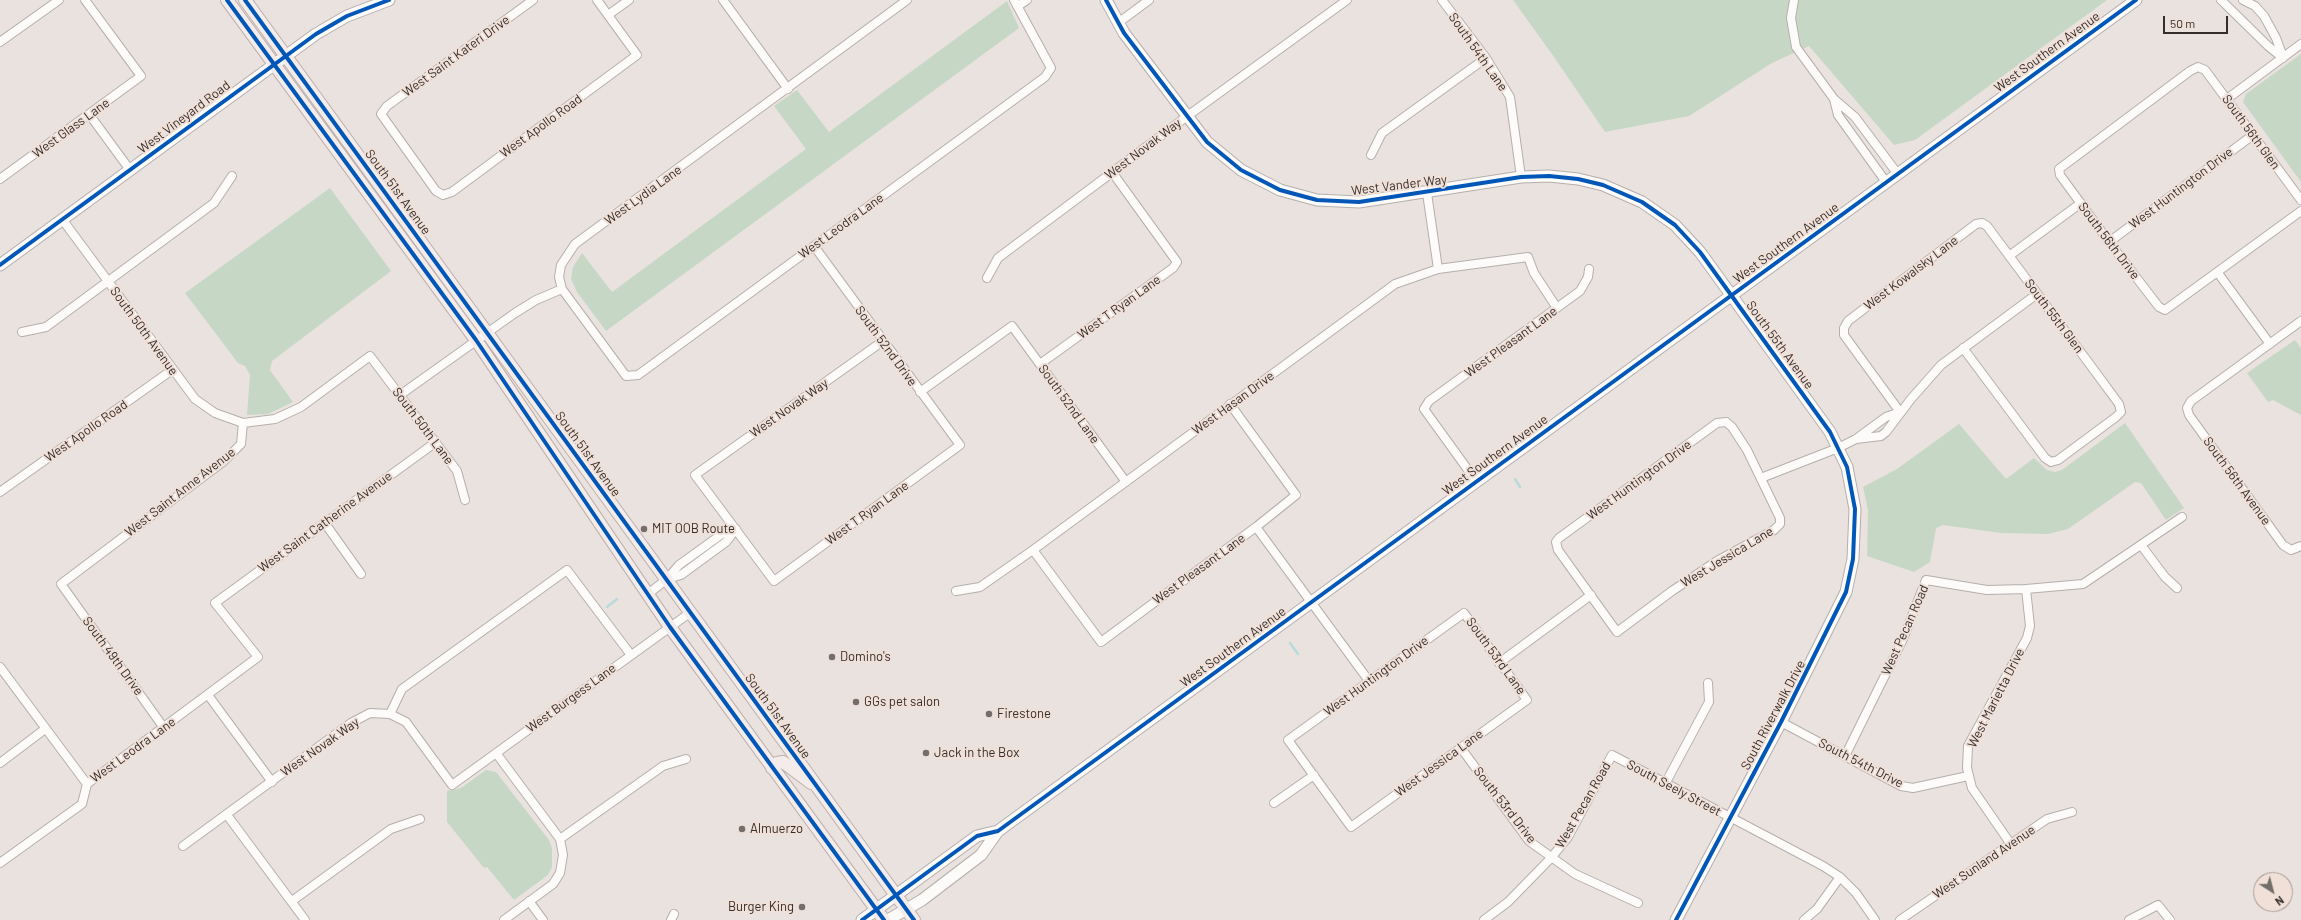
<!DOCTYPE html>
<style>
body{margin:0}
#map{position:relative;width:2301px;height:920px;overflow:hidden;background:#eae2de;font-family:Barlow,sans-serif}
canvas{display:block}
.north{position:absolute;left:2253px;top:872px;width:40px;height:40px;box-sizing:border-box;background:#f0e0d8;border:1px solid #a59993;border-radius:50%;rotate:144deg;font-size:11px;font-weight:700;line-height:16px;text-align:center;color:#342e2b}
.north::after{content:'';display:block;margin:auto;width:14px;height:18px;background:#746d6a;clip-path:polygon(50% 0,100% 100%,50% 72%,0 100%)}
.scale{position:absolute;left:2163px;top:16px;width:65px;height:18px;box-sizing:border-box;border:2px solid #342e2b;border-top:0;padding-left:5px;font-size:12px;line-height:14px;white-space:nowrap;color:#342e2b;-webkit-text-stroke:3px #f0e0d8;paint-order:stroke}
</style>
<div id="map">
<canvas width="2301" height="920"></canvas>
<div class="north">N</div>
<div class="scale">50 m</div>
</div>
<script>
const ctx = document.querySelector('canvas').getContext('2d');
ctx.lineJoin = 'round';
function fillPath(path, color) { ctx.fillStyle = color; ctx.fill(path, 'evenodd'); }
const poly = rows => new Path2D(rows.map(r => 'M' + r).join(''));
function strokePath(path, color, width, dash) { ctx.strokeStyle = color; ctx.lineWidth = width; ctx.lineCap = dash ? 'butt' : 'round'; ctx.setLineDash(dash || []); ctx.stroke(path); }
function label(font, color, halo, rows, align = 'center') {
  ctx.font = font + ' Barlow,sans-serif'; ctx.lineWidth = 4; ctx.setLineDash([]); ctx.textBaseline = 'middle'; ctx.strokeStyle = halo; ctx.fillStyle = color; for (const [text, x, y, turn = 0] of rows) {
    ctx.save(); ctx.translate(x, y); ctx.rotate((+turn || 0) * Math.PI / 180); ctx.textAlign = isNaN(turn) ? turn : align; if (halo) ctx.strokeText(text, 0, 0); ctx.fillText(text, 0, 0); ctx.restore();
  }
}
fillPath(poly([
 [1513,0,2107,0,1915,140,1894,145,1809,46,1772,63,1689,116,1605,132,1554,57],
 [1007,1,1019,28,606,331,577,292,571,279,573,267,582,253,612,292,806,149,774,106,797,90,829,132],
 [2301,54,2301,182,2243,102,2246,94],
 [330,188,391,271,272,361,270,370,293,402,268,414,247,415,250,375,245,366,238,363,185,293],
 [2295,340,2301,348,2301,415,2273,400,2268,402,2247,373],
 [2125,423,2184,508,2166,520,2141,483,2135,482,2068,529,2048,534,2001,533,1943,525,1936,528,1930,562,1914,572,1867,556,1868,510,1863,487,1897,469,1959,424,2006,479,2034,458,2047,470,2055,472,2062,470],
 [486,770,496,772,549,840,552,848,552,867,548,875,514,900,487,867,484,868,447,822,447,791,461,788]
]), '#c7d7c6');
strokePath(poly([
 [1515,479,1520,487],
 [607,607,617,599],
 [1290,643,1298,654]
]), '#b7dbda', 2.5);
const street = poly([
 [533,0,387,106,381,114,436,191,443,195,452,192,637,55,597,0],
 [723,0,788,89],
 [907,0,575,244,561,265,559,277,562,289,626,376,638,375,1045,77,1051,68,1014,0],
 [1442,0,1486,58,1510,97,1521,177],
 [1794,0,1791,18,1796,47,1834,99,1855,117,1897,173],
 [2221,0,2268,46,2283,58],
 [2243,0,2255,6,2264,16,2276,38,2283,57],
 [1018,6,1027,0],
 [608,15,629,0],
 [1118,23,1149,0],
 [0,42,59,0],
 [1834,99,1838,115,1886,182],
 [2227,99,2301,44],
 [89,114,130,170],
 [1371,155,1382,133,1486,58],
 [0,179,141,76,85,0],
 [1427,193,1438,269],
 [2301,200,2205,70,2198,67,2190,71,2059,169,2060,175,2109,242,2159,307,2165,310,2301,211],
 [62,219,195,399,215,413,243,423],
 [2109,242,2253,135],
 [814,246,960,445,774,581,695,475,883,341],
 [2009,256,2081,203],
 [2218,273,2270,344],
 [987,278,998,258,1186,117,1347,0],
 [2301,321,2191,401,2187,408,2189,415,2283,545,2291,550,2301,546],
 [22,332,46,327,214,203,232,176],
 [1040,364,1173,268,1177,262,1112,172],
 [920,392,1012,326,1126,482],
 [400,395,515,313,536,300,562,289],
 [1900,412,1844,335,1844,328,1848,321,1976,224,1982,223,1987,226,2091,366,2119,404,2121,412,2116,417,2058,460,2051,462,2045,458,1963,348],
 [1726,422,1732,427,1747,450,1780,518,1780,524,1774,530,1717,561,1672,591,1617,632,1558,550,1556,542,1559,538,1717,423,1726,422],
 [1856,439,1881,436,1886,432,1911,399,1941,365,2037,294],
 [1761,478,1838,448,1856,439,1886,417,1900,412],
 [1476,481,1424,409,1429,401,1580,291,1588,277,1589,269],
 [0,492,172,370],
 [324,522,361,574],
 [1256,527,1369,681],
 [2141,545,2165,577,2177,588],
 [1033,550,1101,642,1256,527,1296,495,1230,404],
 [667,579,681,575,726,542,736,529],
 [956,591,980,587,1033,550,1395,284,1438,269,1528,257,1534,273,1557,308],
 [648,594,667,579,679,565,722,534,736,529],
 [1464,613,1527,700,1351,827,1288,740,1464,613],
 [1499,663,1591,595],
 [0,667,87,784],
 [208,695,272,782],
 [390,714,406,722,452,785,691,612],
 [1781,722,1901,786,1913,788,1968,776],
 [164,728,61,584,224,461,241,444,243,423,275,419,301,407,370,356,457,471,465,500],
 [1461,748,1529,841,1575,874,1638,903],
 [496,753,560,839,563,855,560,873,553,884,504,920],
 [1845,756,1903,639,1926,580,1987,590,2026,589,2083,584,2182,517],
 [0,763,45,729],
 [1665,784,1709,702,1708,683],
 [1274,803,1314,775],
 [227,815,305,920],
 [560,839,663,766,686,759],
 [2010,843,1972,788,1967,768,1968,746,2027,638,2030,626,2026,589],
 [183,846,351,723,370,713,390,714,402,689,567,570,631,655],
 [0,863,82,804,87,784,258,657,215,603,436,442],
 [292,901,391,829,420,819],
 [529,901,543,920],
 [671,920,674,914],
 [1484,920,1508,902,1551,858,1568,837,1612,755,1823,866,1840,877,1856,893,1875,920],
 [1804,920,1817,909,1840,877],
 [1900,920,2047,819,2072,812],
 [2129,920,2158,905,2170,920]
]);
const secondary = poly([
 [1106,0,1124,33,1207,142,1241,170,1280,190,1317,200,1359,202,1521,177,1549,176,1578,179,1603,185,1642,202,1675,225,1700,252,1830,432,1847,467,1855,509,1853,559,1846,592,1781,722,1676,920],
 [0,265,316,34,347,16,389,0],
 [862,920,977,836,998,831],
 [888,920,922,900,981,855,998,831,2136,0]
]);
const primary = poly([
 [227,0,476,340,670,627,884,920],
 [245,0,914,920],
 [772,768,777,763,783,762,811,783]
]);
strokePath(street, '#b5afac', 10);
strokePath(secondary, '#b5afac', 13);
strokePath(primary, '#bfb0ab', 14);
strokePath(street, '#fcfbfa', 8);
strokePath(secondary, '#fcfbfa', 11);
strokePath(primary, '#f3ecea', 12);
strokePath(poly([
 [227,0,476,340,670,627,884,920],
 [245,0,914,920],
 [1106,0,1124,33,1207,142,1241,170,1280,190,1317,200,1359,202,1521,177,1549,176,1578,179,1603,185,1642,202,1675,225,1700,252,1830,432,1847,467,1855,509,1853,559,1846,592,1781,722,1676,920],
 [0,265,316,34,347,16,389,0],
 [862,920,977,836,998,831,2136,0]
]), '#0057b8', 4);
for (const [x, y, r, color] of [
 [644,529,4,"#746d6a"],
 [832,657,4,"#746d6a"],
 [856,702,4,"#746d6a"],
 [989,714,4,"#746d6a"],
 [926,753,4,"#746d6a"],
 [742,829,4,"#746d6a"],
 [802,907,4,"#746d6a"]
]) { const dot = new Path2D(); dot.arc(x, y, r, 0, 2 * Math.PI); ctx.fillStyle = color; ctx.fill(dot); strokePath(dot, '#f0e0d8', 1.5); }
label('13px', '#342e2b', '#f0e0d8', [
 ["South 54th Lane",1478,52,55],
 ["West Southern Avenue",2047,52,-36],
 ["West Saint Kateri Drive",456,56,-36],
 ["West Vineyard Road",184,117,-37],
 ["West Apollo Road",541,126,-36],
 ["West Glass Lane",71,128,-36],
 ["South 56th Glen",2251,132,54],
 ["West Novak Way",1143,149,-37],
 ["West Vander Way",1399,185,-7],
 ["West Huntington Drive",2181,188,-37],
 ["South 51st Avenue",398,192,54],
 ["West Lydia Lane",643,195,-36],
 ["West Leodra Lane",841,226,-36],
 ["South 56th Drive",2109,241,53],
 ["West Southern Avenue",1786,243,-36],
 ["West Kowalsky Lane",1911,273,-37],
 ["West T Ryan Lane",1119,307,-36],
 ["South 55th Glen",2054,316,53],
 ["South 50th Avenue",144,331,54],
 ["West Pleasant Lane",1511,342,-36],
 ["South 55th Avenue",1780,345,54],
 ["South 52nd Drive",886,346,54],
 ["West Hasan Drive",1233,403,-36],
 ["South 52nd Lane",1069,404,54],
 ["West Novak Way",789,408,-35],
 ["South 50th Lane",423,426,53],
 ["West Apollo Road",86,431,-35],
 ["South 51st Avenue",588,454,54],
 ["West Southern Avenue",1495,455,-36],
 ["West Huntington Drive",1639,480,-36],
 ["South 56th Avenue",2237,481,54],
 ["West Saint Anne Avenue",180,492,-38],
 ["West T Ryan Lane",867,513,-36],
 ["West Saint Catherine Avenue",325,522,-36],
 ["West Jessica Lane",1727,557,-31],
 ["West Pleasant Lane",1199,569,-36],
 ["West Pecan Road",1905,630,-66],
 ["West Southern Avenue",1233,647,-36],
 ["South 49th Drive",113,656,54],
 ["South 53rd Lane",1496,656,54],
 ["West Huntington Drive",1376,676,-36],
 ["West Burgess Lane",571,698,-36],
 ["West Marietta Drive",1996,698,-63],
 ["South Riverwalk Drive",1773,715,-62],
 ["South 51st Avenue",778,716,54],
 ["West Novak Way",320,747,-35],
 ["West Leodra Lane",133,750,-36],
 ["West Jessica Lane",1439,763,-36],
 ["South 54th Drive",1861,763,27],
 ["South Seely Street",1674,788,28],
 ["South 53rd Drive",1505,805,52],
 ["West Pecan Road",1583,805,-60],
 ["West Sunland Avenue",1984,862,-34]
]);
label('13px', '#342e2b', '#f0e0d8', [
 ["MIT OOB Route",652,529],
 ["Domino's",840,657],
 ["GGs pet salon",864,702],
 ["Firestone",997,714],
 ["Jack in the Box",934,753],
 ["Almuerzo",750,829],
 ["Burger King",794,907,"right"]
], 'left');
</script>
